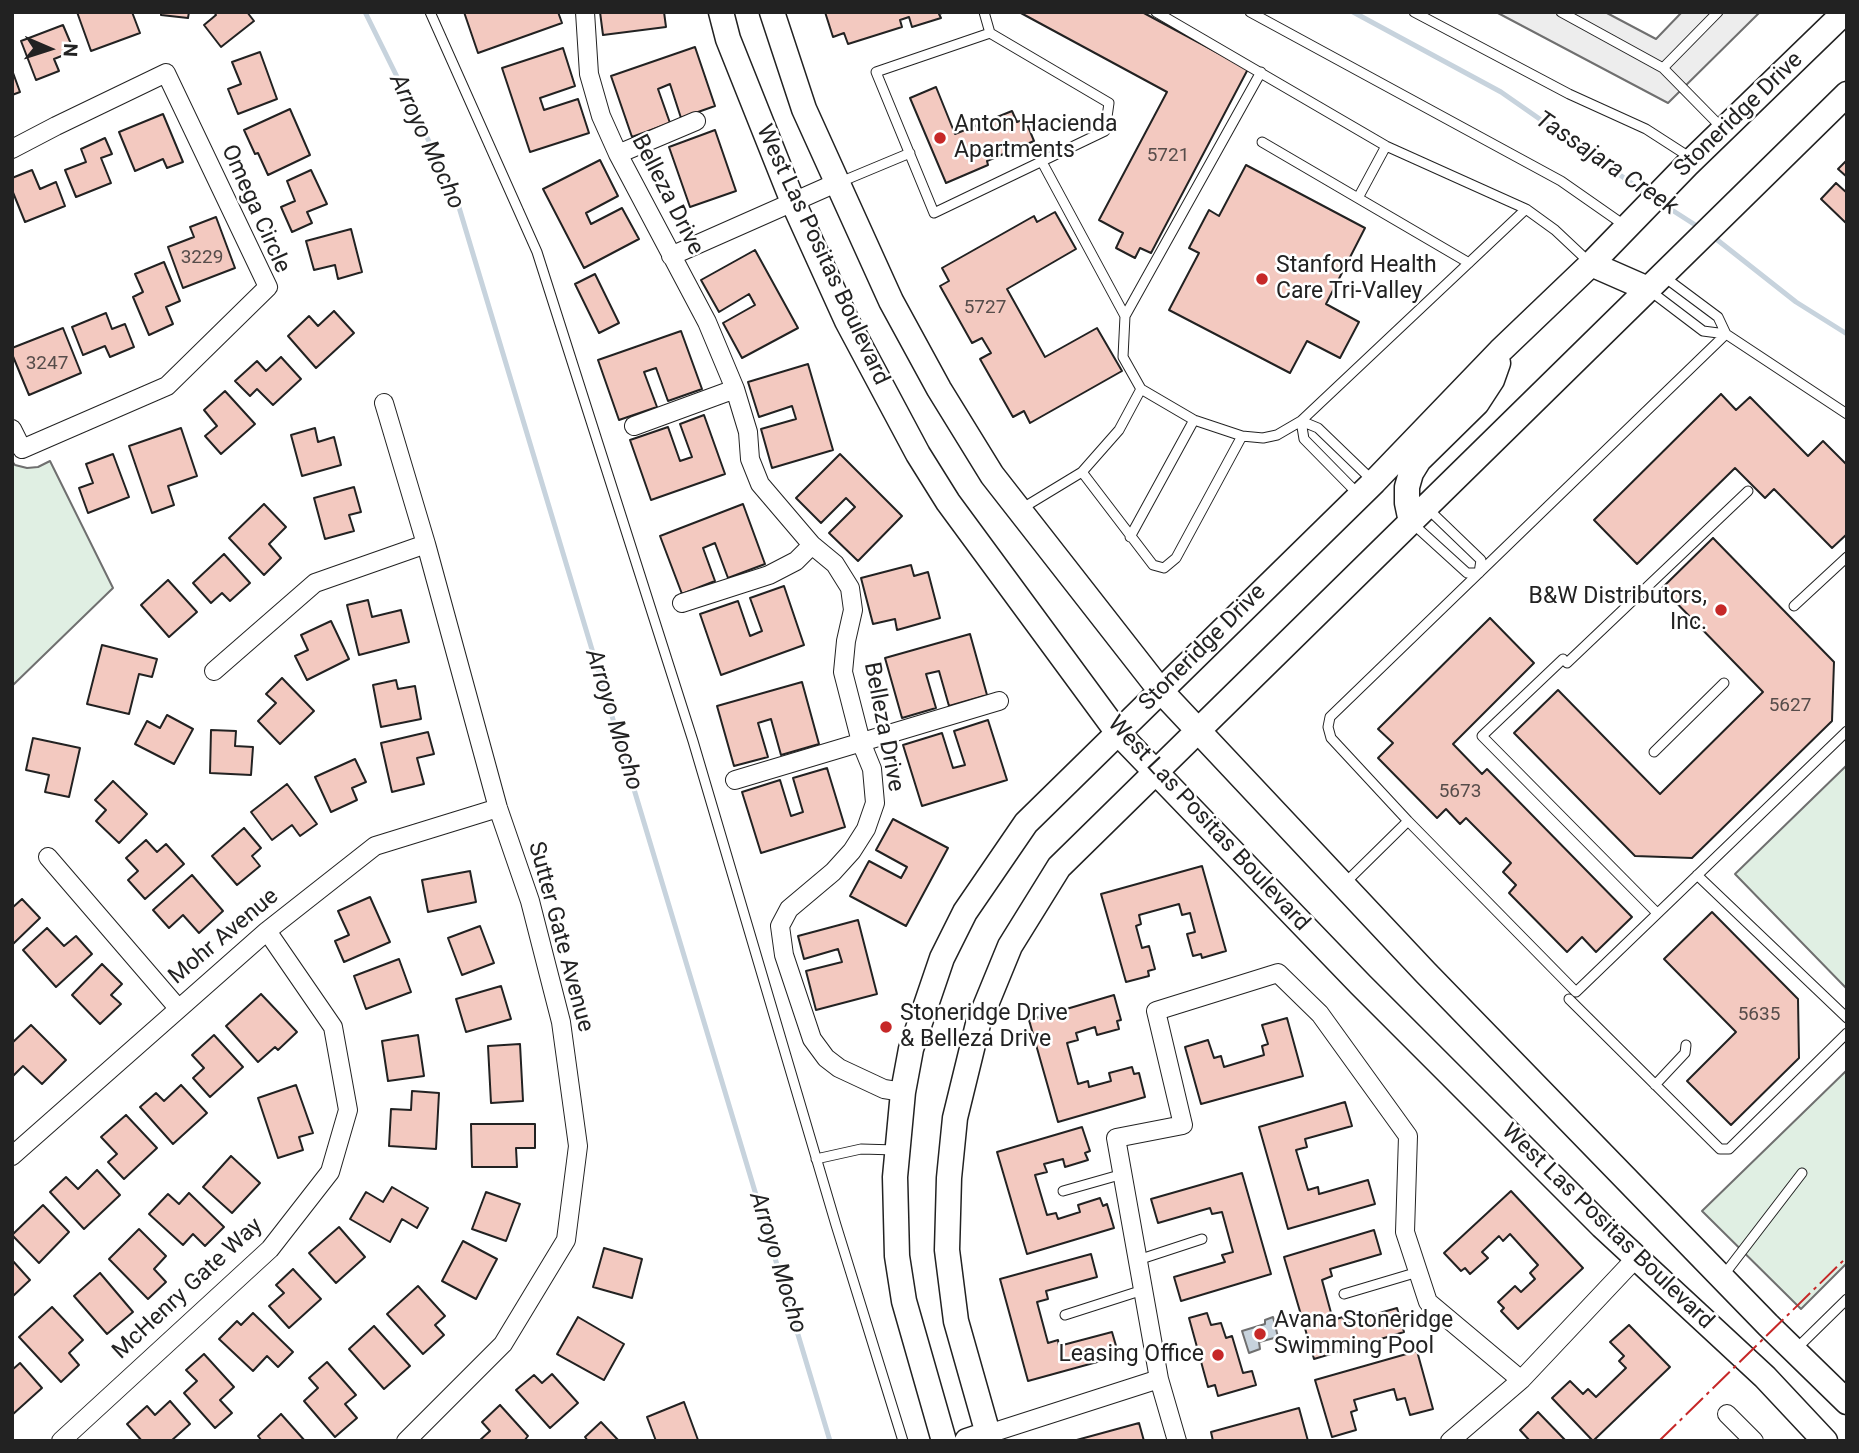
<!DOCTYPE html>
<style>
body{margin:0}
#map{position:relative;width:1859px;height:1453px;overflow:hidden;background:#fff;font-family:Roboto,sans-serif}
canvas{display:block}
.frame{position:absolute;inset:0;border:14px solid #222;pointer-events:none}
.north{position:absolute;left:14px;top:14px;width:70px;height:70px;-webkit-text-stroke:5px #fff;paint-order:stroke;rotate:93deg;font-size:19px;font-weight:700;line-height:28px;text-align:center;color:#222}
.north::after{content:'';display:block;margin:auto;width:24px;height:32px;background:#222;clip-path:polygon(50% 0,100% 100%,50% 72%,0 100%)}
</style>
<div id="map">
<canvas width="1859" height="1453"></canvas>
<div class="frame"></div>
<div class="north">N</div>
</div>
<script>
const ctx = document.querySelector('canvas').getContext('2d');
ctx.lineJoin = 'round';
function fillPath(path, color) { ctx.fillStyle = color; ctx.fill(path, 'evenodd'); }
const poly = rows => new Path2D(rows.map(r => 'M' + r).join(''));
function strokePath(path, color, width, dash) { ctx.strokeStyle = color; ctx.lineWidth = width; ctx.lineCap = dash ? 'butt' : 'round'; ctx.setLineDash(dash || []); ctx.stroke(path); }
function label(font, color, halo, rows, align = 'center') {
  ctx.font = font + ' Roboto,sans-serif'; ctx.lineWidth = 5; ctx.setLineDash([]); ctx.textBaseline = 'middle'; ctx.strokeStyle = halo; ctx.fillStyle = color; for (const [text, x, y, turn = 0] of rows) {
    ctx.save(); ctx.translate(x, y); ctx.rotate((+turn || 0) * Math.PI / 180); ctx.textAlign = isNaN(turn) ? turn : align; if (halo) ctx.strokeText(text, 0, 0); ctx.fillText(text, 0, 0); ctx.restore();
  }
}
const green = poly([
 [12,461,15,465,27,468,38,467,50,461,113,588,12,686,12,461],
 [1847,765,1847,989,1735,874,1847,765],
 [1847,1070,1847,1263,1801,1309,1702,1211,1847,1070]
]);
fillPath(green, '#e0efe3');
strokePath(green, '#6f6f6f', 2);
const parking = poly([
 [1496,12,1605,12,1656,39,1682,12,1760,12,1668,103,1496,12]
]);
fillPath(parking, '#ededed');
strokePath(parking, '#6f6f6f', 2);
const water = poly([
 [1273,1317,1278,1337,1259,1342,1260,1349,1249,1353,1242,1331,1265,1324,1265,1320,1273,1317]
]);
fillPath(water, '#c7d3dd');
strokePath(water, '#6f6f6f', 2);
strokePath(poly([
 [365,12,455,194,830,1441],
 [1353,12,1501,92,1650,196],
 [1661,203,1700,228],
 [1711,235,1796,302,1847,334]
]), '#c7d3dd', 5);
const building = poly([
 [77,12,132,12,140,33,91,51,77,12],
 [161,12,189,12,188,18,161,15,161,12],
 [214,12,247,12,254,21,221,47,204,25,216,15,214,12],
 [464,12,558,12,562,23,478,53,464,12],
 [600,12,664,12,666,27,603,35,600,12],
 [825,12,945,12,939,14,941,18,912,27,909,17,900,20,902,27,848,44,844,33,833,37,825,12],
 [1019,12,1142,12,1248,69,1151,253,1140,248,1135,258,1116,248,1123,233,1099,220,1167,92,1019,12],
 [63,25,74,51,54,59,59,71,36,80,21,41,63,25],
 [695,47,715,106,681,118,670,84,658,89,670,123,632,137,611,76,695,47],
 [563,48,575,86,540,98,544,110,578,99,589,133,530,152,502,68,563,48],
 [260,52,277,99,238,114,228,89,241,84,232,62,260,52],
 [12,70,20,92,12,95,12,70],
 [936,87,955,134,1012,111,1017,122,1025,119,1034,141,987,161,988,165,946,183,910,98,936,87],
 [290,109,310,155,268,175,258,153,255,154,244,130,290,109],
 [163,114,183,162,167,168,163,159,135,171,119,132,163,114],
 [715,130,736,191,690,207,669,147,715,130],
 [105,138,112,154,101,158,111,183,76,197,65,170,86,162,81,149,105,138],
 [600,160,618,196,586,213,591,224,622,208,639,239,584,268,543,189,600,160],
 [1847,160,1847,177,1838,169,1847,160],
 [1246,165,1365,228,1326,304,1359,322,1340,358,1307,341,1290,373,1169,310,1199,253,1189,248,1209,210,1219,216,1246,165],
 [32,170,40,189,56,182,65,206,25,222,12,190,12,178,32,170],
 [311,170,327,204,307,212,312,223,292,232,281,207,295,201,287,181,311,170],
 [1836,183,1847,193,1847,224,1821,199,1836,183],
 [1055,212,1076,249,1007,289,1045,357,1097,328,1122,371,1030,423,1024,411,1013,417,980,359,991,353,982,338,972,343,940,286,949,281,942,268,1034,216,1037,222,1055,212],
 [216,217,235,268,183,288,168,247,194,237,190,227,216,217],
 [351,229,362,272,338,279,335,265,314,270,306,241,351,229],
 [755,250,798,328,742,358,723,323,755,305,749,294,719,312,701,280,755,250],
 [164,262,180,301,166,307,173,324,149,335,133,297,143,292,135,274,164,262],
 [595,274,619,323,599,333,575,284,595,274],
 [334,311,354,333,316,368,288,336,309,316,318,326,334,311],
 [106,313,112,329,125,324,134,347,110,357,105,346,83,355,72,327,106,313],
 [63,328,81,373,29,395,12,354,12,348,63,328],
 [681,331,702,389,668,401,656,368,644,372,657,407,619,420,598,360,681,331],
 [281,357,301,379,273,405,257,389,250,396,235,381,257,361,266,371,281,357],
 [808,364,833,450,772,468,761,429,796,419,792,406,759,417,748,382,808,364],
 [225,391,255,424,221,454,205,436,217,426,204,410,225,391],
 [1721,394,1736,410,1750,397,1808,456,1823,441,1847,465,1847,534,1832,548,1774,489,1765,498,1735,468,1637,564,1594,520,1721,394],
 [704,415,725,474,651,500,630,440,668,427,680,461,692,457,680,424,704,415],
 [181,428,197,476,168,486,174,505,152,513,129,446,181,428],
 [315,428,318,442,334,437,341,465,302,476,291,435,315,428],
 [113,454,129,497,88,513,79,488,93,483,86,464,113,454],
 [840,454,902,516,858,561,829,533,855,507,846,498,821,523,796,498,840,454],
 [354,487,361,512,349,515,354,531,325,539,314,498,354,487],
 [264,504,286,527,269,544,281,558,264,575,229,538,264,504],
 [743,504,765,564,728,578,715,543,703,548,715,581,682,594,660,536,743,504],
 [1713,538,1834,662,1832,721,1692,858,1635,856,1514,733,1558,690,1660,794,1763,692,1662,588,1713,538],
 [224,554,250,583,230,601,222,593,211,603,193,583,224,554],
 [911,565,914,576,928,572,940,618,897,630,895,619,873,624,861,578,911,565],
 [168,580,197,612,169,637,141,605,168,580],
 [784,586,804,645,721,675,700,614,738,601,750,636,762,631,750,598,784,586],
 [368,600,372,617,401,610,409,642,359,655,347,605,368,600],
 [1490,618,1534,663,1453,744,1482,774,1487,769,1632,917,1596,952,1582,937,1567,952,1509,893,1516,885,1503,872,1511,863,1466,818,1460,824,1446,809,1437,818,1378,758,1393,743,1378,729,1490,618],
 [331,621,349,659,307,680,295,656,308,650,301,635,331,621],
 [970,634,987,695,949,706,939,671,926,674,936,708,902,718,885,658,970,634],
 [102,645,157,659,152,677,139,674,129,714,87,704,102,645],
 [282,678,314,711,280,744,258,721,276,703,266,694,282,678],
 [396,680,398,689,415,686,421,719,381,727,373,685,396,680],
 [802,682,819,744,781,755,771,719,758,723,768,757,734,766,717,706,802,682],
 [167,715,193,729,174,764,135,744,147,721,160,728,167,715],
 [988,720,1007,780,922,806,903,745,942,733,953,768,965,765,954,731,988,720],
 [211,730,236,731,235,746,253,747,251,775,210,773,211,730],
 [428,732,434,754,417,758,424,784,392,792,381,743,428,732],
 [33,738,80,748,69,797,45,792,49,775,26,770,33,738],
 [355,759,366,782,352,788,357,800,331,812,315,777,355,759],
 [827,768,845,827,761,853,742,792,780,780,791,816,803,812,793,778,827,768],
 [113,781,147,814,119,843,96,821,106,810,95,800,113,781],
 [287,784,317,824,300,836,292,825,272,840,251,812,287,784],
 [893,819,948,848,906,926,850,896,869,861,901,878,907,867,876,850,893,819],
 [244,828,261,848,252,856,260,866,237,885,212,856,244,828],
 [146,840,157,852,166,844,184,864,145,899,128,880,138,871,126,858,146,840],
 [1202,866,1226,951,1202,958,1201,954,1193,956,1187,934,1195,932,1190,913,1182,915,1179,904,1139,915,1141,924,1136,926,1142,948,1149,946,1155,969,1148,971,1149,976,1126,982,1101,894,1202,866],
 [470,871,476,902,428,912,422,880,470,871],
 [192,875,223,911,199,933,183,915,169,928,153,910,192,875],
 [370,897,390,942,344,962,335,941,349,935,338,911,370,897],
 [22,899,40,918,12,945,12,908,22,899],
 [1712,912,1798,999,1799,1058,1731,1125,1687,1081,1736,1032,1664,959,1712,912],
 [858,920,877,994,816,1010,806,971,842,962,838,949,804,959,798,936,858,920],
 [480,926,494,963,462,975,448,938,480,926],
 [47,928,64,946,76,936,92,954,56,987,23,950,47,928],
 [399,959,411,992,366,1009,354,976,399,959],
 [102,964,122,984,111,995,121,1004,100,1024,72,995,102,964],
 [501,986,511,1019,466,1032,456,999,501,986],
 [261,994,297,1032,278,1050,275,1047,258,1062,226,1026,261,994],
 [1114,995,1121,1020,1117,1021,1119,1029,1097,1035,1095,1027,1076,1033,1078,1040,1067,1043,1078,1084,1088,1081,1089,1087,1111,1081,1109,1073,1132,1067,1134,1074,1139,1073,1145,1097,1058,1122,1029,1020,1114,995],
 [1287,1018,1303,1076,1201,1104,1185,1047,1208,1040,1214,1058,1221,1056,1224,1067,1264,1055,1262,1046,1268,1044,1262,1025,1287,1018],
 [31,1025,66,1060,42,1084,23,1066,12,1077,12,1043,31,1025],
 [214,1035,243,1067,210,1097,193,1078,204,1068,192,1055,214,1035],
 [418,1035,424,1076,388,1081,382,1041,418,1035],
 [520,1044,523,1101,491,1103,488,1046,520,1044],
 [181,1085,207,1113,173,1144,140,1107,156,1093,164,1101,181,1085],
 [296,1085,313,1133,299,1137,303,1150,278,1158,258,1098,296,1085],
 [412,1091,439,1093,436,1149,389,1146,391,1109,411,1110,412,1091],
 [1345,1102,1352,1126,1305,1139,1307,1147,1296,1150,1308,1190,1318,1187,1319,1194,1368,1180,1375,1204,1288,1229,1259,1127,1345,1102],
 [126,1115,157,1148,124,1179,108,1162,117,1154,101,1137,126,1115],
 [471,1124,535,1124,535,1148,516,1148,517,1167,472,1167,471,1124],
 [1082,1127,1090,1151,1085,1153,1088,1160,1065,1167,1063,1159,1044,1164,1047,1172,1035,1175,1047,1215,1056,1213,1058,1219,1080,1212,1078,1205,1100,1198,1103,1206,1107,1204,1114,1228,1027,1254,997,1152,1082,1127],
 [231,1156,260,1183,232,1213,203,1187,231,1156],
 [97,1170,120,1195,84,1229,50,1192,66,1177,78,1189,97,1170],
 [1242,1173,1271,1274,1181,1301,1174,1277,1225,1262,1222,1255,1233,1252,1222,1212,1212,1214,1210,1208,1158,1223,1151,1199,1242,1173],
 [392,1187,428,1208,417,1228,402,1219,390,1242,350,1219,366,1192,383,1202,392,1187],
 [1511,1191,1583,1268,1518,1329,1501,1311,1504,1308,1498,1302,1515,1286,1521,1292,1535,1279,1530,1273,1538,1265,1510,1234,1503,1241,1499,1236,1482,1252,1488,1258,1470,1274,1465,1268,1461,1271,1444,1253,1511,1191],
 [486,1192,520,1204,506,1241,472,1229,486,1192],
 [189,1193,224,1227,205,1246,193,1234,183,1245,149,1214,168,1194,179,1204,189,1193],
 [43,1205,69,1232,39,1263,12,1235,43,1205],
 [339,1227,365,1257,336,1283,309,1253,339,1227],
 [139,1229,166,1256,154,1269,166,1282,148,1299,109,1259,139,1229],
 [1374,1230,1381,1254,1330,1269,1332,1276,1322,1280,1333,1320,1343,1317,1345,1323,1397,1308,1404,1332,1314,1359,1284,1257,1374,1230],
 [463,1241,497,1259,476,1299,442,1281,463,1241],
 [604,1248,642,1259,632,1298,593,1287,604,1248],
 [1091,1254,1097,1277,1046,1291,1048,1299,1037,1302,1048,1343,1058,1340,1059,1346,1112,1332,1119,1356,1028,1381,1000,1279,1091,1254],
 [12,1260,30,1280,12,1297,12,1260],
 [293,1269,321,1299,289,1328,269,1306,284,1293,276,1285,293,1269],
 [100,1273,133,1312,107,1334,74,1296,100,1273],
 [418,1286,445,1316,435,1325,444,1335,423,1354,387,1314,418,1286],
 [52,1307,83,1340,69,1353,79,1365,61,1382,19,1337,52,1307],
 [253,1313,293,1352,278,1367,267,1356,253,1371,219,1339,237,1321,241,1325,253,1313],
 [1207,1313,1211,1325,1221,1323,1226,1338,1232,1336,1243,1373,1252,1371,1256,1385,1218,1396,1215,1385,1208,1387,1189,1318,1207,1313],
 [578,1317,624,1344,604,1380,557,1354,578,1317],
 [1629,1325,1670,1367,1593,1441,1552,1398,1570,1381,1583,1394,1588,1389,1596,1397,1626,1368,1619,1361,1624,1356,1610,1342,1629,1325],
 [374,1326,410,1366,384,1389,349,1349,374,1326],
 [1417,1351,1433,1409,1410,1415,1405,1398,1397,1400,1394,1389,1354,1400,1357,1410,1351,1412,1356,1430,1332,1437,1315,1380,1417,1351],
 [204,1354,234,1387,220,1400,232,1413,215,1428,184,1393,197,1381,186,1370,204,1354],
 [327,1362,356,1395,345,1404,357,1418,335,1437,304,1401,318,1388,309,1378,327,1362],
 [20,1363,42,1388,12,1415,12,1370,20,1363],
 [552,1374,578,1403,550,1428,516,1390,534,1375,542,1383,552,1374],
 [170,1401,190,1424,171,1441,142,1441,127,1424,147,1406,155,1415,170,1401],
 [684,1402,698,1440,656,1441,647,1417,684,1402],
 [500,1405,528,1436,524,1441,479,1441,490,1431,482,1422,500,1405],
 [1299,1408,1308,1441,1213,1441,1211,1432,1299,1408],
 [1538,1412,1566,1441,1530,1441,1520,1430,1538,1412],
 [281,1414,305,1441,262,1441,258,1436,281,1414],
 [601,1422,619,1441,588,1441,585,1437,601,1422],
 [1139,1423,1144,1441,1073,1441,1139,1423]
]);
fillPath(building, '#f3c9c0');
strokePath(building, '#222', 2);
const lane = poly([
 [430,12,537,252,693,741,836,1225,903,1441],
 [984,12,990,33,1109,103,1105,131,934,213,876,72,990,33],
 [1156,12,1386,146,1526,209,1555,230,1589,262],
 [1250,12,1561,181,1624,225],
 [1414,12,1569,94,1646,129,1691,158],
 [1561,12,1663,68,1723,129],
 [1663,68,1718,12],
 [1262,142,1469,263],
 [838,183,910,153],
 [1358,198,1386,146],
 [1649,290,1703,331,1726,334,1718,317,1663,276],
 [1125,316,1261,72],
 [1141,389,1194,420,1242,436,1263,438,1277,435,1301,421,1526,209],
 [1847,414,1726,334,1330,717,1328,727,1331,738,1408,821,1576,992,1847,731],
 [1082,472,1153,565,1164,568,1176,558,1242,436],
 [1359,495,1304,439,1301,421,1318,428,1373,481],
 [1021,509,1082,472,1119,430,1141,389,1123,357,1125,316,1042,162],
 [1412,523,1467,573,1479,573,1481,560,1427,508],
 [1130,537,1194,420],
 [1794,606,1847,557],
 [1563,659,1482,736,1657,913],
 [1567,663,1748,491],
 [1654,752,1724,683],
 [1697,875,1847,1018],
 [1344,884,1408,821],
 [1569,999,1720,1149,1729,1149,1847,1033],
 [1655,1085,1685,1053,1686,1045],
 [816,1159,861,1149,896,1150],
 [1063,1191,1123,1174],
 [1138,1260,1202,1239],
 [1723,1276,1802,1173],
 [1344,1294,1418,1272],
 [1065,1315,1143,1290],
 [1796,1349,1847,1299]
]);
const street = poly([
 [585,12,589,74,601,116,618,154,707,322,735,389,748,432,750,459,760,484,812,545,835,564,850,588,853,610,846,641,843,672,861,742,872,769,875,803,866,829,852,851,833,872,789,909,780,926,784,955,812,1039,826,1058,839,1068,884,1089,903,1092],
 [12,149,56,126,166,73,268,287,167,386,22,449,12,429],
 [618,154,696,121],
 [671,256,836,183],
 [384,403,426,544,498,808,530,901,561,1022,578,1146,566,1240,503,1344,406,1441],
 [634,426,735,389],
 [682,603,769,575,796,561,812,545],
 [214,671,315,583,426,544],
 [735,780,999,701],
 [48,857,178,1008],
 [12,1156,267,931,375,846,498,808],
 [1727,1414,1754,1441],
 [988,1434,1159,1379],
 [61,1441,270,1249,330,1172,348,1110,333,1027,267,931],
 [1177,1441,1159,1379,1116,1138,1183,1125,1156,1011,1278,973,1320,1014,1408,1136,1405,1232,1428,1302,1521,1380],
 [1450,1441,1521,1380,1636,1258]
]);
const secondary = poly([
 [721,12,728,39,793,202,847,321,918,454,948,502,1118,733,1360,984,1602,1226,1765,1377,1825,1441],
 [772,12,804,109,891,301,939,389,992,475,1160,690,1425,972,1768,1325,1847,1402],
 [1591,264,1648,289],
 [1411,522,1407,503,1407,487,1411,473,1419,460,1477,403,1492,380,1498,363],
 [944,1441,904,1301,897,1256,895,1177,903,1092,911,1049,942,958,965,912,1026,823,1374,482,1500,351,1591,264,1687,165,1845,12],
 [967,1441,988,1434],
 [990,1441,956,1321,947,1250,949,1178,955,1118,978,1024,1010,946,1059,867,1847,94]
]);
strokePath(lane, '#222', 11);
strokePath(street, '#222', 20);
strokePath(secondary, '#222', 27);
strokePath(lane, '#fff', 9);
strokePath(street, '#fff', 18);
strokePath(secondary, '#fff', 24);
strokePath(poly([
 [1659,1441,1847,1257]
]), '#c62828', 2, [24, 5, 3.5, 5]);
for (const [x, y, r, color] of [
 [940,138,7,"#c62828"],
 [1262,279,7,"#c62828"],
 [1721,610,7,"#c62828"],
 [886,1027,7,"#c62828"],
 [1260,1334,7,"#c62828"],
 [1218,1355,7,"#c62828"]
]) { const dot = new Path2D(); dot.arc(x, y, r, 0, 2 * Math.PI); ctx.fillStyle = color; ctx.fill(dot); strokePath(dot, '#fff', 2.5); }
label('19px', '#564c4a', null, [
 ["5721",1168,156],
 ["3229",202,258],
 ["5727",985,308],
 ["3247",47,364],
 ["5627",1790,706],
 ["5673",1460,792],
 ["5635",1759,1015]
]);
label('23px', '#222', '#fff', [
 ["Stoneridge Drive",1739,115,-44],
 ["Belleza Drive",667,195,63],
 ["Omega Circle",255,209,66],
 ["West Las Positas Boulevard",822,255,65],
 ["Stoneridge Drive",1203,648,-45],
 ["Belleza Drive",883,727,79],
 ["West Las Positas Boulevard",1208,824,47],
 ["Mohr Avenue",224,937,-40],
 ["Sutter Gate Avenue",560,937,75],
 ["West Las Positas Boulevard",1607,1227,44],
 ["McHenry Gate Way",188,1289,-43]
]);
label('23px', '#222', '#fff', [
 ["Anton Hacienda",954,125],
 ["Apartments",954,151],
 ["Stanford Health",1276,266],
 ["Care Tri-Valley",1276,292],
 ["B&W Distributors,",1707,597,"right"],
 ["Inc.",1707,623,"right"],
 ["Stoneridge Drive",900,1014],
 ["& Belleza Drive",900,1040],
 ["Avana Stoneridge",1274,1321],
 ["Swimming Pool",1274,1347],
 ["Leasing Office",1204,1355,"right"]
], 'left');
label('italic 24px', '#222', '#fff', [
 ["Arroyo Mocho",426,142,65],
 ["Tassajara Creek",1606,164,34],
 ["Arroyo Mocho",613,720,73],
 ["Arroyo Mocho",777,1263,73]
]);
</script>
